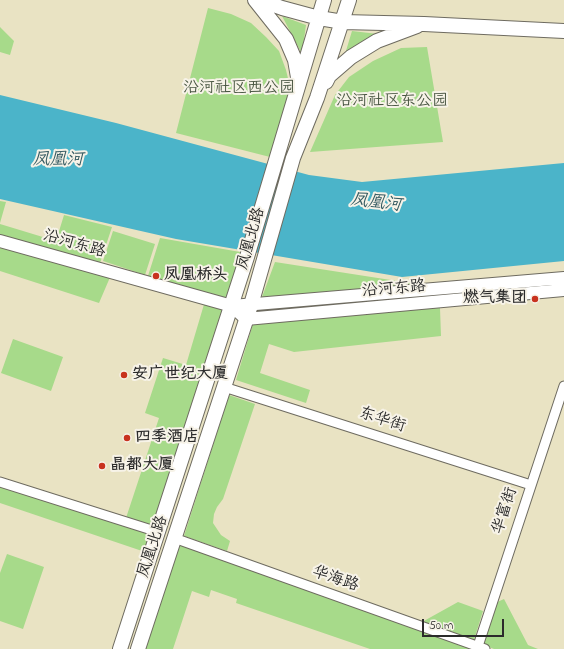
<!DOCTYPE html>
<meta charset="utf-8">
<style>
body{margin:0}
#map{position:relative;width:564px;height:649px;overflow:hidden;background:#e9e3c3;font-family:"Indie Flower",sans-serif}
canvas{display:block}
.scale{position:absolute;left:422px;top:619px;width:82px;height:18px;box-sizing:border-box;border:2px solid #2b2b2b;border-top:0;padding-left:5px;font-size:12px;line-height:14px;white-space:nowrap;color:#2b2b2b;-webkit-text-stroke:3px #f7f3e8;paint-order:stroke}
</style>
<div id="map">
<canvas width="564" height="649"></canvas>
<div class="scale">50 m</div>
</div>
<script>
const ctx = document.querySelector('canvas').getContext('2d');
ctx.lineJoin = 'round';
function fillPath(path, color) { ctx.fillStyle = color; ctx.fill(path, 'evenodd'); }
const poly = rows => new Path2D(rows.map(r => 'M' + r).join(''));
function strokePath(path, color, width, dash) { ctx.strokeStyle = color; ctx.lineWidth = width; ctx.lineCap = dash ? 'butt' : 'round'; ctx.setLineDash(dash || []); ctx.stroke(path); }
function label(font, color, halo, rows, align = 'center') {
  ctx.font = font + ' "Indie Flower","LXGW WenKai TC",sans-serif'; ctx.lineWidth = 4; ctx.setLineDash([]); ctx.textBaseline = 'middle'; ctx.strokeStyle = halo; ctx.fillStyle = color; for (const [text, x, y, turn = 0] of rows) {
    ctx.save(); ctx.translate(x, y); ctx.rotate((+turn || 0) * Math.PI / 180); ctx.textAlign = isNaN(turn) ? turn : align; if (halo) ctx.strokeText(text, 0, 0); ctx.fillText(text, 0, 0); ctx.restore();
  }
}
fillPath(poly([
 [208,8,231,14,251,23,266,37,279,51,286,70,291,91,270,157,176,133],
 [282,16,306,25,302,54],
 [0,27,14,41,10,55,0,52],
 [352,31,378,34,342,64],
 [427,47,443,142,310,152,335,95,349,77,373,61,401,48],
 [0,201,6,202,0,223],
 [64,215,112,227,99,266,0,237,0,224,56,241],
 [113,231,155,244,145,275,103,261],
 [160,238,246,253,230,303,147,279],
 [0,245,111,275,99,303,0,271],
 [275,262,410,283,411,295,259,305],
 [205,301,228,309,157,528,126,518,159,418,145,413,163,358,186,365],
 [440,308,441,336,294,352,269,344,260,373,310,390,306,403,236,380,255,317],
 [13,339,63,357,51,391,1,373],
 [229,395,255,404,223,499,217,507,214,514,213,523,221,535,230,541,227,551,184,536],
 [0,485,154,535,148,553,0,503],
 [177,543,472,649,370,649,236,603,237,599,211,590,209,597,192,591,173,649,143,649],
 [7,554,44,567,23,629,0,621,0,573],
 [504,599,528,645,538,649,494,649,481,644,495,603],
 [458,602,483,611,474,640,422,622]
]), '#a7da8a');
fillPath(poly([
 [0,95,116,123,309,175,362,182,564,163,564,261,402,277,176,239,0,199]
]), '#4bb4c9');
const street = poly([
 [224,387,531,485],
 [0,482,158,532],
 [174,538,485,649],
 [478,646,564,386]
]);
const secondary = poly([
 [0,241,232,306,564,278],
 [232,306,246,319,564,290]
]);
const primary = poly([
 [255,0,286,39,295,60,299,83],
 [259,0,282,8,319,18,343,22,424,24,564,31],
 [326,82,329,76,351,57,377,41,417,26],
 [120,649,247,257,324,0],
 [138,649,251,305,293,158,317,98,349,0]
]);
strokePath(street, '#6e6b60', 11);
strokePath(secondary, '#6e6b60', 14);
strokePath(primary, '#6e6b60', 16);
strokePath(street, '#fff', 9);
strokePath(secondary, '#fff', 12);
strokePath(primary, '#fff', 14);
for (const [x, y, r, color] of [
 [156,276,4,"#c8321e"],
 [535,299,4,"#c8321e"],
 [124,375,4,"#c8321e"],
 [127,438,4,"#c8321e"],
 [102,466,4,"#c8321e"]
]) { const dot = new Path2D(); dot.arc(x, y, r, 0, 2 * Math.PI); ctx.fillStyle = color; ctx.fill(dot); strokePath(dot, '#f7f3e8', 1.5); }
label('16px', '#4a5743', '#f7f3e8', [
 ["沿河社区西公园",239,89],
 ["沿河社区东公园",392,102]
]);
label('16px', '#2b2b2b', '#f7f3e8', [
 ["凤凰北路",252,239,-74],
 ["沿河东路",74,245,16],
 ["沿河东路",394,290,-5],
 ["东华街",382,421,18],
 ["华富街",506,511,-72],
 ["凤凰北路",154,547,-72],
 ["华海路",335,580,19]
]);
label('bold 16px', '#2b2b2b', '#f7f3e8', [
 ["凤凰桥头",164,276],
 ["燃气集团",527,299,"right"],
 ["安广世纪大厦",132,375],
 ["四季酒店",135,438],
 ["晶都大厦",110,466]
], 'left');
label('italic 17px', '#365b62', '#f7f3e8', [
 ["凤凰河",58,161],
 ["凤凰河",376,204,7]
]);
</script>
